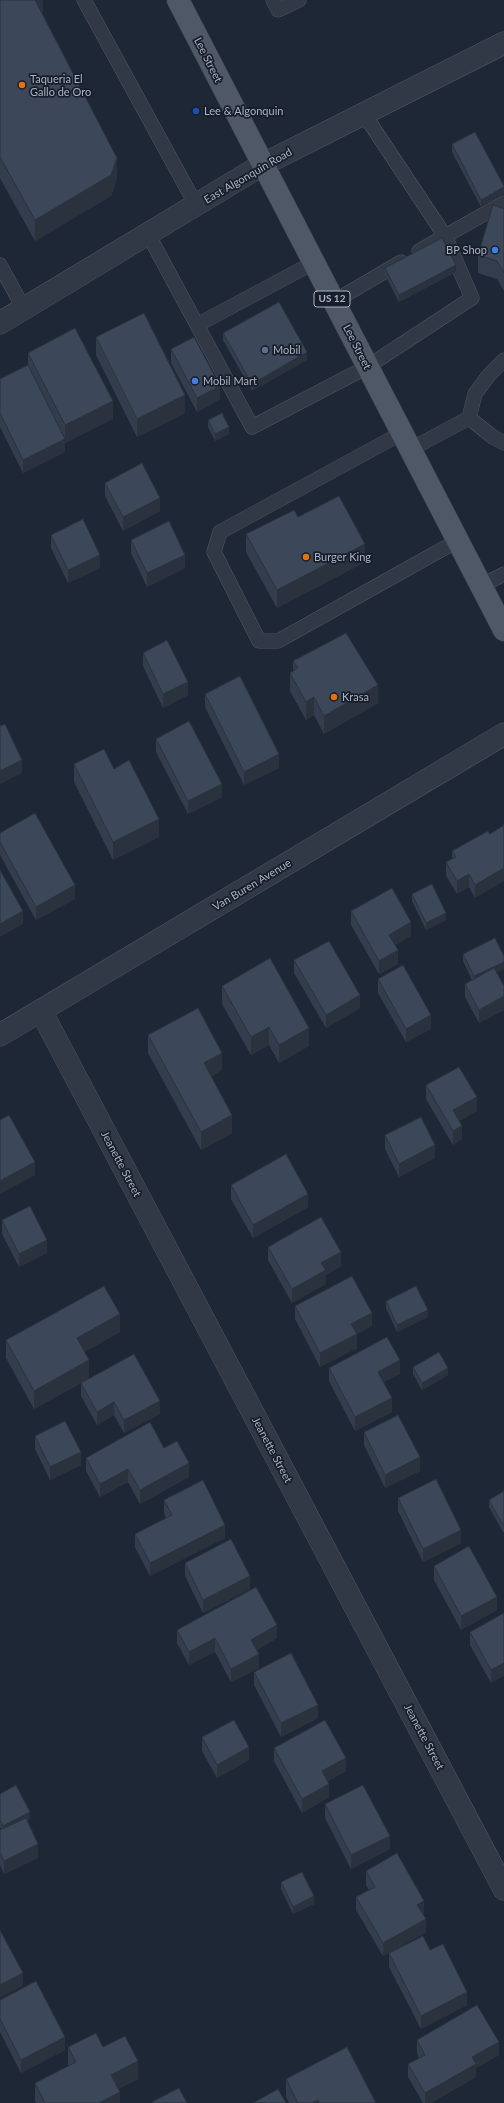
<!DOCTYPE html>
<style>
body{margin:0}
canvas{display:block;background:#1e2735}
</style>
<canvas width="504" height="2103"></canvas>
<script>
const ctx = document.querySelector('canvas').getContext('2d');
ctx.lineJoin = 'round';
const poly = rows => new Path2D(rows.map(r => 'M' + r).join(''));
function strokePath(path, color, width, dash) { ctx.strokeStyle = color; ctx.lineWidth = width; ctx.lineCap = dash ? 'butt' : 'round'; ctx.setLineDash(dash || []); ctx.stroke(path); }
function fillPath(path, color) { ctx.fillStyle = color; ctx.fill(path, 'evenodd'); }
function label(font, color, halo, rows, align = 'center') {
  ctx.font = font + ' Lato,sans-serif'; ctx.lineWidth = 3.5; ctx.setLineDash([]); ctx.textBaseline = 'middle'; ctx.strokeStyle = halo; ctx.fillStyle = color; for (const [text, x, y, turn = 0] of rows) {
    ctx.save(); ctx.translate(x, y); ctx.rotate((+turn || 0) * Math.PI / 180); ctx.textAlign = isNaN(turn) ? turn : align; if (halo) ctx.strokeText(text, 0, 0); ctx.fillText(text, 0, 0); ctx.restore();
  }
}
const service = poly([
 [84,0,196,205],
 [273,0,278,10,299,0],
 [364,114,445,236,504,203],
 [148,234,252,427,367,367,472,298,445,236,419,251],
 [0,265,24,309],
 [333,302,401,262],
 [197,325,313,263],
 [469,418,493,437,504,443],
 [402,433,220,532,214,552,259,641,278,641,457,541],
 [411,449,469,418,475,394,489,375,504,360],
 [481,586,504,574]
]);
const minor = poly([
 [41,1011,504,1889],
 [0,1035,504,734]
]);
const tertiary = poly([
 [0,323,262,165,504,43]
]);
const primary = poly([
 [178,0,504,630]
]);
strokePath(service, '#4f5664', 15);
strokePath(minor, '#4f5664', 23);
strokePath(tertiary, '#4f5664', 23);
strokePath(primary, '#3b424f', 23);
strokePath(service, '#313946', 14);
strokePath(minor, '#313946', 22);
strokePath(tertiary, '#313946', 22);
strokePath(primary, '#4f5866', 22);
fillPath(poly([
 [0,0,43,0,43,13,42,13,117,179,111,196,35,241,0,178],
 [452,144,504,186,481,207,452,152],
 [504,209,504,291,497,279,478,273,478,255],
 [385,268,456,272,399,302,385,275],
 [223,333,307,360,252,391,223,340],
 [96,337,185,413,137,437,96,355],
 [171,349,220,399,197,412,171,363],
 [28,353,113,419,65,443,65,452,23,473,0,427,0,379,28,365],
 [208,420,229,434,215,441,208,427],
 [105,483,160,511,123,531,105,496],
 [298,517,365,562,277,608,246,552,246,534],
 [51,535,100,568,68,583,51,548],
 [131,540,185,568,147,587,131,553],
 [143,653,188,695,163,708,143,666],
 [293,661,378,703,324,734,314,715,306,720,290,691,290,673,293,671],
 [205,694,279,768,244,785,205,707],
 [156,739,222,797,188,814,156,752],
 [74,764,114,769,159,837,113,860,74,782],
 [0,833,75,899,36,920,0,855],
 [490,834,475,898,469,887,457,894,446,876,446,862,452,859,452,851],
 [412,894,446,920,426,930,412,901],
 [351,911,411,936,395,945,398,964,379,974,351,925],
 [463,954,497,972,504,986,504,1010,479,1023,465,997,465,984,472,980,463,961],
 [294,960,360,1008,326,1028,294,973],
 [378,979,431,1029,406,1042,378,993],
 [222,986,309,1046,279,1063,269,1045,251,1055,222,1004],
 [148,1035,222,1070,211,1077,232,1133,201,1150,148,1053],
 [426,1085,477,1111,459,1121,462,1139,453,1145,426,1099],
 [385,1135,435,1158,399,1177,385,1149],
 [231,1185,308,1207,253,1238,231,1199],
 [2,1220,47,1253,19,1267,2,1234],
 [268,1247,341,1266,326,1275,326,1284,292,1303,268,1260],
 [386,1301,428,1317,397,1332,386,1308],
 [295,1306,372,1326,357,1334,357,1348,320,1367,295,1319],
 [120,1332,84,1352,89,1378,160,1414,124,1433,114,1415,97,1425,81,1396,81,1383,34,1409,6,1358,6,1340],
 [413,1367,448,1375,422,1390,413,1374],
 [329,1368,400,1374,383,1382,392,1412,355,1431,329,1381],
 [364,1432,420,1471,385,1488,364,1445],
 [35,1436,81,1465,50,1480,35,1449],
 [164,1448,189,1477,140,1504,128,1482,100,1497,86,1471,86,1458],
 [504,1491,504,1532,503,1532,489,1507,489,1500],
 [398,1498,461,1543,423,1562,398,1511],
 [164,1500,225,1538,150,1576,135,1547,135,1534,166,1518,164,1513],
 [185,1563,250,1589,203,1613,185,1576],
 [434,1566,497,1610,461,1630,434,1580],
 [504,1613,491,1683,470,1645,470,1632],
 [177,1630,277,1638,257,1650,259,1668,231,1682,215,1652,189,1665,177,1643],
 [254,1672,318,1718,281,1737,254,1685],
 [202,1737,249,1760,217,1778,202,1751],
 [274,1748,346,1771,328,1781,329,1797,302,1813,274,1761],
 [0,1794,30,1819,27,1820,38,1858,4,1874,0,1865,0,1830,1,1829,0,1827],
 [325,1804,390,1849,351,1869,325,1818],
 [366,1871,424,1914,423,1915,426,1932,383,1956,356,1910,356,1897,369,1890,366,1885],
 [281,1882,314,1904,293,1914,281,1889],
 [430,1950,467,2005,421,2029,389,1967,389,1953],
 [0,2000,65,2050,21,2073,0,2032],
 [417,2040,499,2055,476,2068,476,2077,431,2103,423,2103,408,2077,408,2064,419,2058,417,2053],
 [68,2047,103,2047,138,2079,118,2089,120,2103,36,2103,35,2101,35,2083,69,2066,68,2065],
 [286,2079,376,2103,289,2103,286,2097]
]), '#343d4d');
fillPath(poly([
 [33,0,43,0,43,13,33,17],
 [117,158,117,179,111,196,35,241,35,220],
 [504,187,504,194,481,207,481,200],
 [456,265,456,272,399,302,399,295],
 [307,352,307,360,252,391,252,384],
 [220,386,220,399,197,412,197,398],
 [185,395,185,413,137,437,137,419],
 [113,401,113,419,65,443,65,425],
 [229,427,229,434,215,441,215,434],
 [65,439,65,452,23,473,23,460],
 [160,498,160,511,123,531,123,517],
 [365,544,365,562,277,608,277,590],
 [100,555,100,568,68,583,68,570],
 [185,555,185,568,147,587,147,573],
 [188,682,188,695,163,708,163,694],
 [378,685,378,703,324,734,324,716],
 [314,697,314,715,306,720,306,702],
 [279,754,279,768,244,785,244,772],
 [22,760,22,773,0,784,0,771],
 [222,784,222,797,188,814,188,801],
 [159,819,159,837,113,860,113,842],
 [504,868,504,881,475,898,475,885],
 [469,874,469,887,457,894,457,881],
 [75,885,75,899,36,920,36,907],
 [23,911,23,924,0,937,0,924],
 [446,913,446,920,426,930,426,923],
 [411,922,411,936,389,948,389,935],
 [398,950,398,964,379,974,379,961],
 [504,962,504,969,474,984,474,976],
 [360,995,360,1008,326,1028,326,1015],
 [504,996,504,1010,479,1023,479,1010],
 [431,1015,431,1029,406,1042,406,1029],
 [269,1027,269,1045,251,1055,251,1037],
 [309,1028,309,1046,279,1063,279,1045],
 [222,1053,222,1070,204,1081,204,1063],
 [477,1097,477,1111,453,1124,453,1110],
 [232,1115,232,1133,201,1150,201,1132],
 [462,1126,462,1139,453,1145,453,1131],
 [435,1145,435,1158,399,1177,399,1164],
 [35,1162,35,1175,0,1194,0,1181],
 [308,1194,308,1207,253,1238,253,1225],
 [47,1240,47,1253,19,1267,19,1254],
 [341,1252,341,1266,326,1275,326,1284,292,1303,292,1289,321,1263],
 [428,1310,428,1317,397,1332,397,1325],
 [372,1313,372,1326,351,1337,351,1324],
 [120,1314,120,1332,77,1356,77,1338],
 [357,1334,357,1348,320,1367,320,1353],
 [89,1360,89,1378,34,1409,34,1391],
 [400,1360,400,1374,378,1385,378,1372],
 [448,1368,448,1375,422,1390,422,1383],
 [392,1398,392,1412,355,1431,355,1417],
 [160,1401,160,1414,124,1433,124,1420],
 [114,1402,114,1415,97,1425,97,1412],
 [81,1452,81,1465,50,1480,50,1467],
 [420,1457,420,1471,385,1488,385,1475],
 [189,1463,189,1477,140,1504,140,1490],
 [128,1469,128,1482,100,1497,100,1484],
 [225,1525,225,1538,150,1576,150,1563],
 [461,1530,461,1543,423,1562,423,1549],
 [250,1576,250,1589,203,1613,203,1600],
 [497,1597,497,1610,461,1630,461,1616],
 [277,1625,277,1638,251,1653,251,1640],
 [215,1638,215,1652,189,1665,189,1652],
 [259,1654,259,1668,231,1682,231,1669],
 [504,1663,504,1676,491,1683,491,1670],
 [318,1705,318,1718,281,1737,281,1723],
 [249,1747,249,1760,217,1778,217,1765],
 [346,1758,346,1771,322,1785,322,1771],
 [329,1784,329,1797,302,1813,302,1799],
 [30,1812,30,1819,3,1833,3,1826],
 [390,1836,390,1849,351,1869,351,1855],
 [38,1844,38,1858,4,1874,4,1861],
 [314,1896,314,1904,293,1914,293,1907],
 [424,1901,424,1914,417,1918,417,1905],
 [426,1919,426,1932,383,1956,383,1943],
 [23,1973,23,1986,0,1998,0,1985],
 [467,1992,467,2005,421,2029,421,2016],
 [65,2037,65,2050,21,2073,21,2060],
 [499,2042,499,2055,476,2068,476,2077,431,2103,425,2103,425,2093,472,2057],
 [138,2061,138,2079,111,2093,111,2075],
 [120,2092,120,2103,99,2103],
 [318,2100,318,2103,312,2103]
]), '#2a323e');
const building = poly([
 [0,0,35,0,117,158,111,175,35,220,0,157,0,0],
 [475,132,504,186,504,187,481,200,452,144,475,132],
 [493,205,504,209,504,273,497,261,478,255,493,205],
 [442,238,456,265,399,295,385,268,442,238],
 [279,302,307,352,252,384,223,333,279,302],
 [144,313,185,395,137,419,96,337,144,313],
 [75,328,113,401,65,425,28,353,75,328],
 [194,337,220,386,197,398,171,349,194,337],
 [28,365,65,439,23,460,0,413,0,379,28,365],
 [222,413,229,427,215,434,208,420,222,413],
 [142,463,160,498,123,517,105,483,142,463],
 [339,496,365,544,277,590,246,534,294,510,298,517,339,496],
 [83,519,100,555,68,570,51,535,83,519],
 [169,521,185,555,147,573,131,540,169,521],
 [346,633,378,685,324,716,314,697,306,702,290,673,298,668,293,661,346,633],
 [167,640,188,682,163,694,143,653,167,640],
 [240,676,279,754,244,772,205,694,240,676],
 [189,721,222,784,188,801,156,739,189,721],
 [5,724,22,760,0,771,0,726,5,724],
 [104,749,114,769,129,760,159,819,113,842,74,764,104,749],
 [35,813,75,885,36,907,0,842,0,833,35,813],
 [504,825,504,868,475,885,469,874,457,881,446,862,456,857,452,851,488,831,490,834,504,825],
 [0,870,23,911,0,924,0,870],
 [432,884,446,913,426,923,412,894,432,884],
 [392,888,411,922,389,935,398,950,379,961,351,911,392,888],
 [495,938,504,956,504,962,474,976,463,954,495,938],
 [329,941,360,995,326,1015,294,960,329,941],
 [270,958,309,1028,279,1045,269,1027,251,1037,222,986,270,958],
 [403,965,431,1015,406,1029,378,979,403,965],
 [494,968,504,986,504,996,479,1010,465,984,494,968],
 [198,1008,222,1053,204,1063,232,1115,201,1132,148,1035,198,1008],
 [459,1067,477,1097,453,1110,462,1126,453,1131,426,1085,459,1067],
 [9,1115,35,1162,0,1181,0,1120,9,1115],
 [421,1117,435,1145,399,1164,385,1135,421,1117],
 [286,1154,308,1194,253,1225,231,1185,286,1154],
 [30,1206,47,1240,19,1254,2,1220,30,1206],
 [321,1217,341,1252,321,1263,326,1270,292,1289,268,1247,321,1217],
 [352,1276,372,1313,351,1324,357,1334,320,1353,295,1306,352,1276],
 [104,1286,120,1314,77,1338,89,1360,34,1391,6,1340,104,1286],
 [416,1286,428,1310,397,1325,386,1301,416,1286],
 [387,1337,400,1360,378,1372,392,1398,355,1417,329,1368,387,1337],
 [439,1352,448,1368,422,1383,413,1367,439,1352],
 [134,1354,160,1401,124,1420,114,1402,97,1412,81,1383,134,1354],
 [398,1415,420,1457,385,1475,364,1432,398,1415],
 [65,1421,81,1452,50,1467,35,1436,65,1421],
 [150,1422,164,1448,177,1441,189,1463,140,1490,128,1469,100,1484,86,1458,150,1422],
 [436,1479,461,1530,423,1549,398,1498,436,1479],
 [203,1480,225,1525,150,1563,135,1534,172,1515,164,1500,203,1480],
 [504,1491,504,1525,503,1525,489,1500,504,1491],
 [231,1539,250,1576,203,1600,185,1563,231,1539],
 [469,1546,497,1597,461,1616,434,1566,469,1546],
 [256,1587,277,1625,251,1640,259,1654,231,1669,215,1638,189,1652,177,1630,256,1587],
 [504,1613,504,1663,491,1670,470,1632,504,1613],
 [291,1653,318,1705,281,1723,254,1672,291,1653],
 [234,1720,249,1747,217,1765,202,1737,234,1720],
 [325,1720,346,1758,322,1771,329,1784,302,1799,274,1748,325,1720],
 [16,1785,30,1812,3,1826,0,1820,0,1794,16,1785],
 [363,1785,390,1836,351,1855,325,1804,363,1785],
 [26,1818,38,1844,4,1861,0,1852,0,1830,26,1818],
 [397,1853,424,1901,417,1905,426,1919,383,1943,356,1897,375,1887,366,1871,397,1853],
 [302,1872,314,1896,293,1907,281,1882,302,1872],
 [0,1930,23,1973,0,1985,0,1930],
 [423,1936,430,1950,443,1944,467,1992,421,2016,389,1953,423,1936],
 [36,1981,65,2037,21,2060,0,2019,0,2000,36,1981],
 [477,2005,499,2042,472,2057,476,2064,425,2093,408,2064,425,2055,417,2040,477,2005],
 [96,2033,103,2047,125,2036,138,2061,111,2075,120,2092,99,2103,45,2103,35,2083,76,2062,68,2047,96,2033],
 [347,2047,376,2103,319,2103,318,2100,312,2103,298,2103,286,2079,347,2047],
 [179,2088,187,2103,153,2103,152,2102,179,2088],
 [278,2089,286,2103,253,2103,278,2089]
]);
fillPath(building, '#3c4759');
strokePath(building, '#2a323e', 1);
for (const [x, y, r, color] of [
 [22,85,4,"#e8710a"],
 [196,111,4,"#1a4fb4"],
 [495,250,4,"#3f7fe0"],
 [265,350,4,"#5c6f8a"],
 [195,381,4,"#3f7fe0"],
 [306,557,4,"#e8710a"],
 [334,697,4,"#e8710a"]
]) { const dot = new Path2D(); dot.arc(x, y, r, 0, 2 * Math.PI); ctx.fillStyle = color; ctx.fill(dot); strokePath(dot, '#171e2a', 1.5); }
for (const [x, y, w] of [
 [332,299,36]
]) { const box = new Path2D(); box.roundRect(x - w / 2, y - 8, w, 16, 3); ctx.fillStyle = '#171e2a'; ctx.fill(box); strokePath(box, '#abb3c4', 1); }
label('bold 10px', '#abb3c4', null, [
 ["US 12",332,299]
]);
label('11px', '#abb3c4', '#171e2a', [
 ["Lee Street",208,60,63],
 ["East Algonquin Road",248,176,-30],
 ["Lee Street",357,347,63],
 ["Van Buren Avenue",252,885,-31],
 ["Jeanette Street",121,1164,62],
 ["Jeanette Street",272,1450,62],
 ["Jeanette Street",424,1737,62]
]);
label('11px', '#abb3c4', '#171e2a', [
 ["Taqueria El",30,79],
 ["Gallo de Oro",30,92],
 ["Lee & Algonquin",204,111],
 ["BP Shop",487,250,"right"],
 ["Mobil",273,350],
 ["Mobil Mart",203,381],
 ["Burger King",314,557],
 ["Krasa",342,697]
], 'left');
</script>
